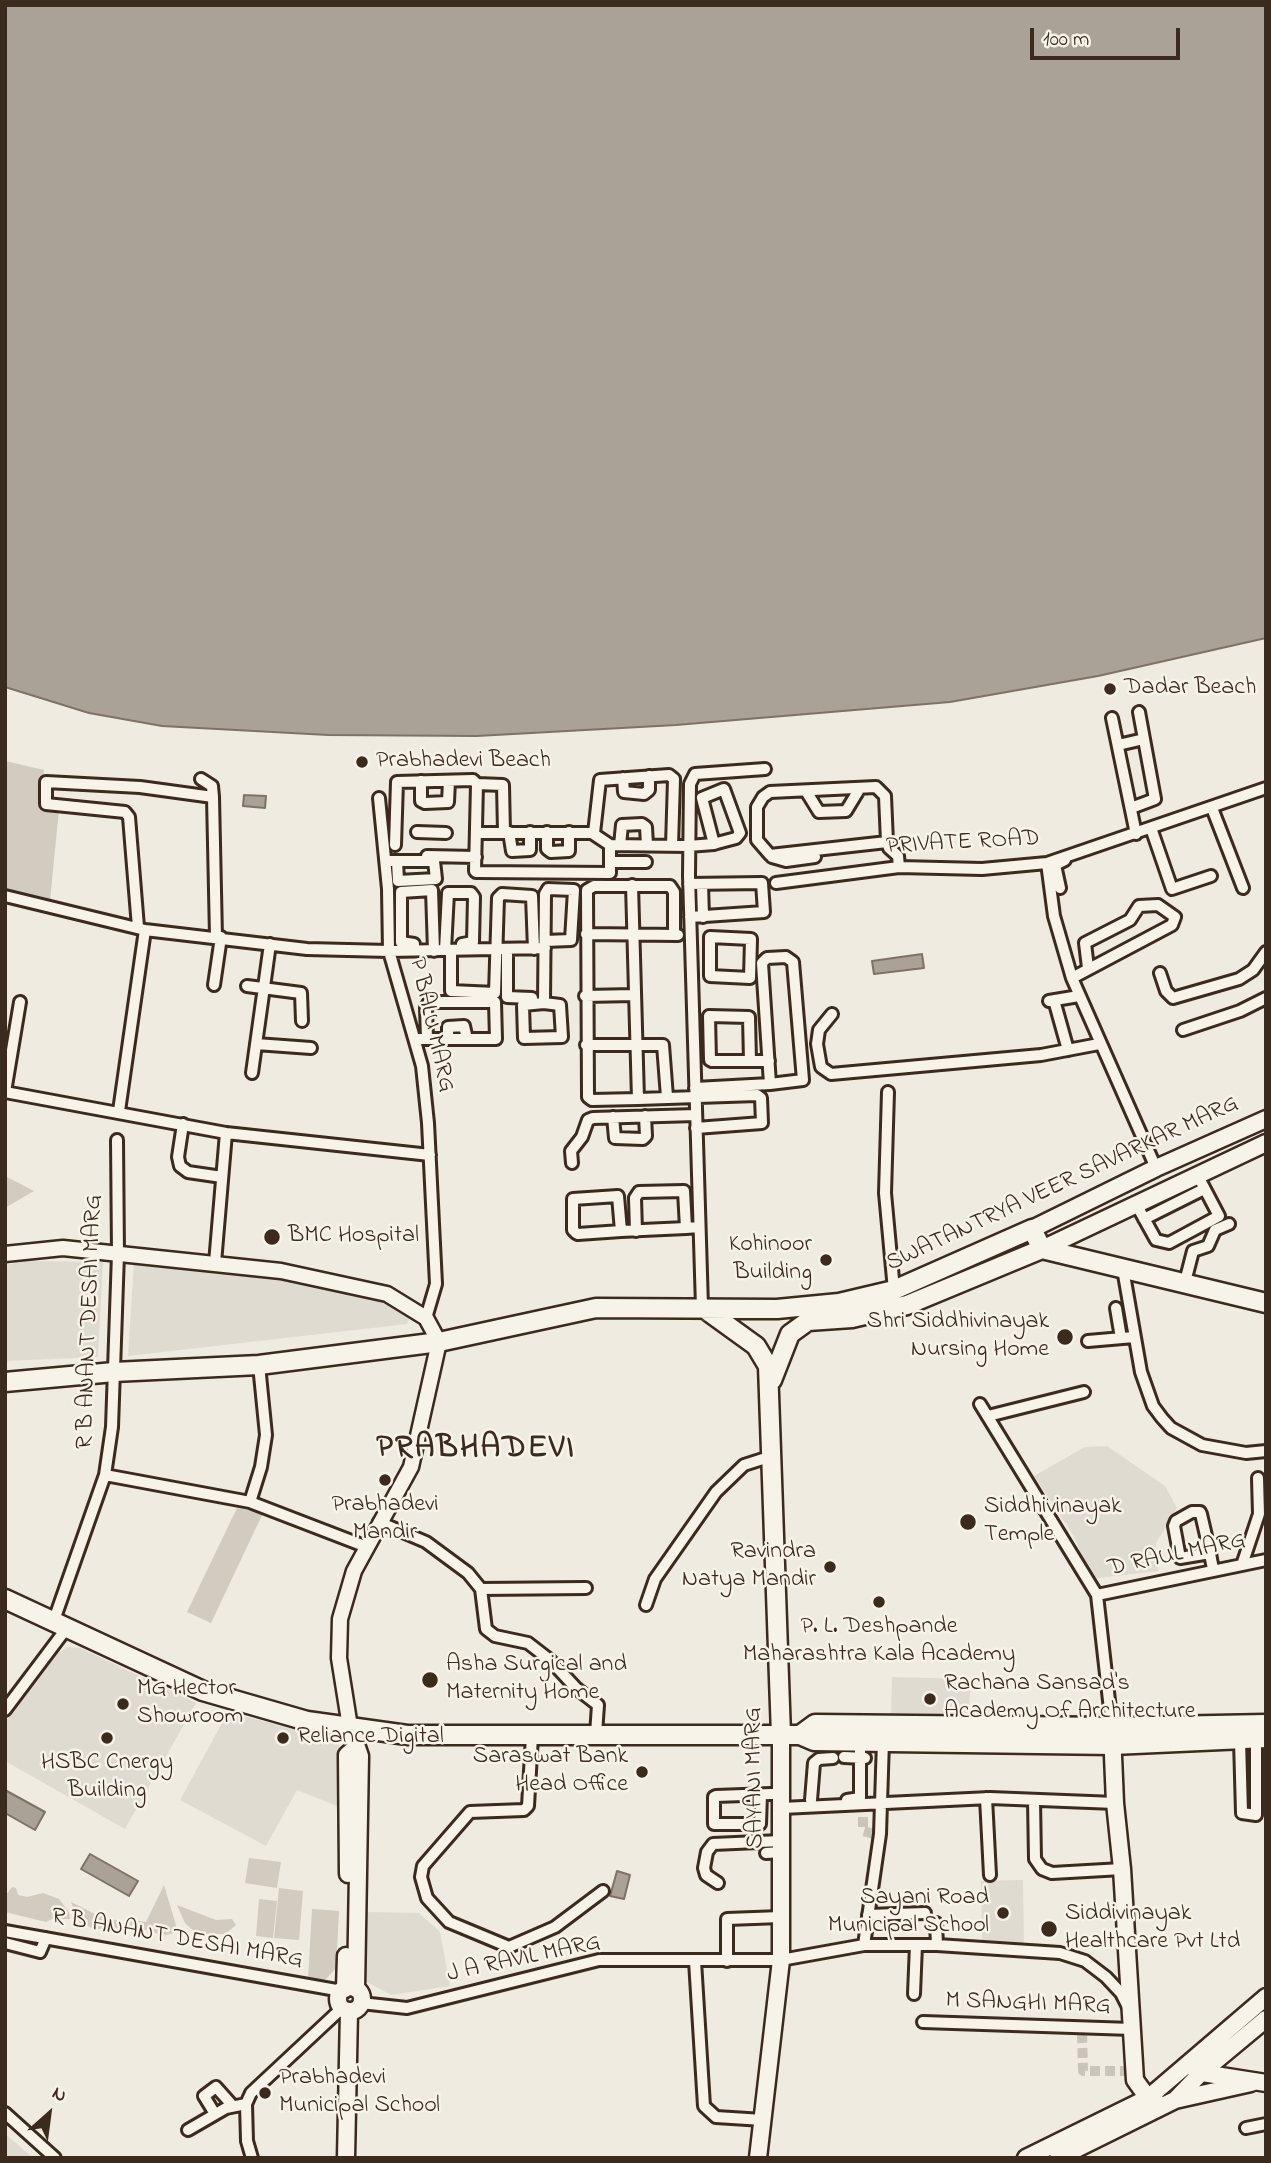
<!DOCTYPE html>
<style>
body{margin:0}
#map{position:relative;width:1271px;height:2163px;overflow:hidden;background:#efebe0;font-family:"Indie Flower",sans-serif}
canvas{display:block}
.frame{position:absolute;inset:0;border:7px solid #3b2a1e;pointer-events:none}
.north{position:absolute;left:14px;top:2079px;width:70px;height:70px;-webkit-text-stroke:5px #f7f3e8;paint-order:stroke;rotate:28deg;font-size:19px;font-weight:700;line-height:28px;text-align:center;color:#3b2a1e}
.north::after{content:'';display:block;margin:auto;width:24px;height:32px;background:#3b2a1e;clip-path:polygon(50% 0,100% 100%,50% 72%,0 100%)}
.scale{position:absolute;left:1030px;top:28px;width:150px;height:32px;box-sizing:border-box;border:4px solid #3b2a1e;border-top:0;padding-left:9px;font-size:21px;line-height:24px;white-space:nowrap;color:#3b2a1e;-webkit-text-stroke:5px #f7f3e8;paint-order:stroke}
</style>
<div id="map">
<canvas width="1271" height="2163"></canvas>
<div class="frame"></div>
<div class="north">N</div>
<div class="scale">100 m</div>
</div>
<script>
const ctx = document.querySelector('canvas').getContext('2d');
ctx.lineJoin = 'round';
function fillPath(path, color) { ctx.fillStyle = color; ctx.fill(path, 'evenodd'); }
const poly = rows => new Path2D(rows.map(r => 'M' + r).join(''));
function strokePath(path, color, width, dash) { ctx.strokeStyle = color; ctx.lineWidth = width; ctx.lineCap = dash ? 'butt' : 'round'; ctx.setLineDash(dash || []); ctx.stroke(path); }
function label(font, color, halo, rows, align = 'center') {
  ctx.font = font + ' "Indie Flower",sans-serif'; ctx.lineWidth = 5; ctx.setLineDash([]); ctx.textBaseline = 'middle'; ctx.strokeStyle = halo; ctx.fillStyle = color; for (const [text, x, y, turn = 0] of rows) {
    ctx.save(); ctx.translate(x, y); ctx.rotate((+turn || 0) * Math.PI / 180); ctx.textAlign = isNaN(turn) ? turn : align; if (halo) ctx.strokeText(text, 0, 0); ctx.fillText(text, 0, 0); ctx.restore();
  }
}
fillPath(poly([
 [27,1261,103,1262,98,1357,5,1361,5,1265],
 [134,1264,284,1278,397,1303,411,1313,407,1324,128,1356],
 [1107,1446,1165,1486,1177,1508,1156,1543,1158,1571,1091,1579,1074,1536,1034,1476,1085,1447],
 [67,1647,80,1648,196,1703,125,1829,5,1761,5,1722,57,1654],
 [892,1677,971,1679,968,1722,891,1720],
 [228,1712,339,1741,342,1808,297,1790,266,1846,180,1800],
 [1023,1880,1024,1946,982,1946,981,1881],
 [367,1912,419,1913,440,1932,450,1986,391,1995,365,1981],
 [5,2134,10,2138,33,2158,5,2158]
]), '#e0dbd0');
fillPath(poly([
 [5,761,44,770,38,803,59,809,50,901,5,891],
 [5,1176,34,1191,5,1208],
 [237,1508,263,1513,211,1623,187,1612],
 [249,1858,281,1862,277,1888,245,1883],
 [164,1885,178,1932,162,1936,148,1929,139,1932,127,1928,125,1919,146,1922],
 [12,1887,16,1888,18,1895,27,1897,43,1893,59,1899,69,1912,70,1919,52,1919,46,1922,5,1912,5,1896],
 [279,1888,303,1891,299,1940,274,1938],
 [259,1899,277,1901,273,1938,256,1936],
 [71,1902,105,1919,117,1920,121,1922,120,1928,94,1929,79,1922],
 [177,1905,216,1920,232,1919,236,1925,225,1934,197,1934,185,1923],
 [312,1909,339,1911,336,1968,326,1979,320,1981,308,1980]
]), '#d1cbc0');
const water = poly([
 [5,5,1266,5,1266,638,1098,676,950,702,676,725,477,736,328,735,162,726,89,713,5,687,5,5],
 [244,795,266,796,265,808,243,806,244,795],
 [922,954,924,968,874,974,872,961,922,954],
 [5,1790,45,1812,35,1830,5,1813,5,1790],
 [90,1854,138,1881,129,1896,81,1869,90,1854],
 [617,1871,630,1875,624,1899,610,1896,617,1871]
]);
fillPath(water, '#aaa296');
strokePath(water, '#7e7266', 2);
strokePath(poly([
 [863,1817,863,1831,874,1834],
 [1082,2033,1083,2071,1126,2071]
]), '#cbc4b9', 10, [10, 5]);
const minor = poly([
 [1112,718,1136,834],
 [1118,745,1144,739],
 [623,778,624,792,644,794,649,790,649,776],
 [201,779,212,786,213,797,216,937],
 [421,781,421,801,425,803,448,802,449,781],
 [806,791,819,812,846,811,860,788],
 [379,798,388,889,389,951,422,1066,428,1123,436,1284,426,1318],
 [1131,808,1155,799,1139,712],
 [1212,808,1243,888],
 [1151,828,1172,889,1211,876],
 [417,832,446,833],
 [509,832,512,851,530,850,530,832],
 [547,832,547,849,551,852,569,851,569,832],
 [476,833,592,833,610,845,610,873,476,872,475,871,477,784,503,785,504,832],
 [594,833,600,780,669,775,674,779,672,846],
 [887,842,770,855,757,840,757,807,763,797,770,792,876,787,885,796,887,842,889,848,898,856,899,867],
 [395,845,397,782,473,780,477,784],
 [610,845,688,846,714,844,717,843,736,838,740,833,724,789,702,798,714,844],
 [620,845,622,825,642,824,646,827,647,845],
 [427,856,476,857],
 [772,857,786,861,815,857],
 [386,861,434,861,436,879,398,881,397,861],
 [610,862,646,862],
 [1047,863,1054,916,1072,978,1156,1168],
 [776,883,899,867,982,869,1047,863,1266,788],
 [689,884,762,883,764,912,690,917],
 [702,884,703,917],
 [632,885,638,1099,757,1095,761,1098,762,1123,696,1128],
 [1060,888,1055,865,1065,860],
 [5,896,145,930,307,949,389,951,545,948],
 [138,927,129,817,125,812,46,804,46,782,140,787,213,797],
 [586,934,678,935],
 [710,937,751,939,750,978,710,976,710,937],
 [414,944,401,942,401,892,432,890,434,951],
 [507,949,507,997,532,998],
 [445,950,448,893,471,893,474,897,473,942,462,944],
 [451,950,451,991,495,993,498,898,502,894,532,896,534,949],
 [1160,973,1166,991,1173,998,1239,979,1253,970,1266,952],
 [1072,978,1172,925,1175,917,1158,905,1139,906,1130,920,1085,943,1088,968],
 [214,985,221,937],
 [247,986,301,993,302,1021],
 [585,996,634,995],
 [1054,1000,1068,1050],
 [1049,1001,1079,996],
 [544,1003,523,1005,524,1038,562,1037,560,1005,544,1003,545,894,548,889,574,890,571,940,545,941],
 [832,1014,819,1030,817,1044,821,1067,831,1074,1041,1055,1099,1044],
 [1183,1030,1240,1011,1266,998],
 [415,1039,496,1039,495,1002,429,1002,426,1008,427,1039],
 [448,1039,448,1027,464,1026,467,1039],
 [256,1044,311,1048],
 [586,1045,663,1045,667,1097],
 [750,1061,749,1017,709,1016,710,1060,712,1061,769,1061],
 [252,1073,270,944],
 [695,1088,770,1084,803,1080,793,962,786,957,767,958,762,963,770,1084],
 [5,1092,226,1133,430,1155],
 [5,1092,20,1002],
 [888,1092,885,1193,894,1290],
 [638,1099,592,1100,588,1097,587,890,594,886,670,886,674,892,674,935],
 [119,1111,145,930],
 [613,1117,615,1138,643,1139,646,1136,645,1116],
 [183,1124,178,1157,180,1166,188,1172,222,1177],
 [572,1163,571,1151,582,1137,588,1120,593,1118,696,1115],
 [1136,1204,1156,1240,1169,1243,1219,1216,1198,1176],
 [1144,1219,1204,1189],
 [621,1231,618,1196,573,1199,573,1230,576,1233,578,1234,621,1231,686,1228,699,1227],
 [636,1231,635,1198,639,1192,684,1191,686,1228],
 [215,1263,226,1133],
 [1123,1269,1141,1372,1153,1406,1162,1418,1171,1428,1202,1445,1246,1453,1266,1451],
 [1185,1282,1193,1251,1208,1246,1215,1230,1229,1224],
 [702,1307,689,876,690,784,695,774,765,769],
 [1116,1308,1121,1338],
 [1088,1341,1134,1337],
 [980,1404,1097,1595,1112,1727],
 [988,1416,1084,1392],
 [105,1475,250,1502,367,1547],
 [250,1502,261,1467,266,1435,259,1365],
 [379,1522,426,1542,468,1573,481,1589,486,1629,495,1636,528,1643,550,1660,576,1688,598,1705,596,1734],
 [1210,1553,1180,1558,1174,1526,1176,1521,1192,1512,1200,1512,1201,1514,1210,1553,1211,1559,1213,1569],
 [1243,1562,1259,1514,1258,1478],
 [481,1589,586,1588],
 [1097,1595,1266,1560],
 [646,1605,655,1579,716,1492,744,1465,769,1457],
 [53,1623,105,1475,112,1427,118,1254,117,1140],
 [5,1710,66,1629],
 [532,1736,528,1806,524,1810,470,1812,423,1866,421,1877,427,1898,449,1922,509,1947,555,1927,603,1891],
 [1240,1740,1242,1813,1256,1815,1256,1739],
 [844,1757,865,1758],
 [761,1795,760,1824,714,1824,714,1797,716,1796,771,1794,781,1794],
 [986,1798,990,1875],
 [811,1800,814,1763,819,1759,833,1758],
 [847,1800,860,1798,860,1741],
 [1034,1800,1035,1859,1042,1869,1052,1873,1122,1869],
 [782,1808,990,1798,1115,1803],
 [766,1853,781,1852],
 [718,1883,706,1875,704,1868,707,1852,713,1844,781,1841],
 [868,1915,925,1913],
 [936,1923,937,1945],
 [5,1931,342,1991],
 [5,1943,40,1952,46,1938],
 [864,1945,880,1834,883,1741],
 [695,1961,704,2106,716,2117,763,2120],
 [727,1961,727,1919,781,1917],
 [914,1994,916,1945],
 [361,2003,407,2008,599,1960,781,1960,864,1945,937,1945,1060,1953,1085,1961,1106,1977,1121,1993,1128,2007],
 [923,2022,1132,2029],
 [5,2113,55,2158],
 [215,2114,204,2096,216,2087,232,2105],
 [1246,2128,1266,2124],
 [188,2130,226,2108,246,2104],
 [252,2158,247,2141,246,2104,251,2093,342,2008]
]);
const tertiary = poly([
 [5,1254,63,1248,281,1271,387,1294,426,1318,439,1342,411,1467,354,1571,340,1619,339,1658,350,1727]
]);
const secondary = poly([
 [1032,1229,1156,1168,1266,1119],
 [1042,1249,1266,1143],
 [350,1727,360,1756,356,1989],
 [1112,1732,1115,1803,1122,1869,1135,2080,1148,2098,1161,2105],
 [348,1874,347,1755,355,1748],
 '338 1999a12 12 0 1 1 24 0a12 12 0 1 1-24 0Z',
 [345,1989,346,1956],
 [1196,2072,1266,2083],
 [1175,2100,1251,2083],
 [346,2158,349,2011],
 [758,2158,781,1960,781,1735],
 [1026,2158,1148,2098,1266,1997],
 [1058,2158,1175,2100,1201,2073,1266,2019]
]);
const primary = poly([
 [702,1307,756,1346,768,1366,781,1735],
 [772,1380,790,1334,808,1321,852,1318,907,1305,1042,1249],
 [5,1382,114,1372,259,1365,439,1342,596,1308,777,1309,839,1303,894,1290,1032,1229,1042,1249,1266,1303],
 [5,1599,203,1691,307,1721,407,1735,800,1735,815,1724,1112,1727,1266,1724],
 [800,1735,814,1741,1113,1745,1266,1738]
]);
strokePath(minor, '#3b2a1e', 16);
strokePath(tertiary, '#3b2a1e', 19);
strokePath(secondary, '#3b2a1e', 21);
strokePath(primary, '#3b2a1e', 23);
strokePath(minor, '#f7f3e8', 10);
strokePath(tertiary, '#f7f3e8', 14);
strokePath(secondary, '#f7f3e8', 16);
strokePath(primary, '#f7f3e8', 18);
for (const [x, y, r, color] of [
 [1110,689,7,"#3b2a1e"],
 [362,762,7,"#3b2a1e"],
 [272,1237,9,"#3b2a1e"],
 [826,1260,7,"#3b2a1e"],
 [1065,1337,9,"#3b2a1e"],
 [385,1480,7,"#3b2a1e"],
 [968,1522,9,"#3b2a1e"],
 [830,1567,7,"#3b2a1e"],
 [879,1602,7,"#3b2a1e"],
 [430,1680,9,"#3b2a1e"],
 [930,1699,7,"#3b2a1e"],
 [123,1704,7,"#3b2a1e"],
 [107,1738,7,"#3b2a1e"],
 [283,1738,7,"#3b2a1e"],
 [642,1772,7,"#3b2a1e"],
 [1003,1913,7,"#3b2a1e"],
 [1049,1929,9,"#3b2a1e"],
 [265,2093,7,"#3b2a1e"]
]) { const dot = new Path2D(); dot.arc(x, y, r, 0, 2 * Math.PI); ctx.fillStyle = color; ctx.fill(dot); strokePath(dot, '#f7f3e8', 2.5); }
label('24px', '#3b2a1e', '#f7f3e8', [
 ["Dadar Beach",1124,689],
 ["Prabhadevi Beach",376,762],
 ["BMC Hospital",288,1237],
 ["Kohinoor",812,1246,"right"],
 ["Building",812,1274,"right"],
 ["Shri Siddhivinayak",1049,1323,"right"],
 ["Nursing Home",1049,1351,"right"],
 ["Prabhadevi",385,1506,"center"],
 ["Mandir",385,1534,"center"],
 ["Siddhivinayak",984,1508],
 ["Temple",984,1536],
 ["Ravindra",816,1553,"right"],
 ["Natya Mandir",816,1581,"right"],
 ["P. L. Deshpande",879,1628,"center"],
 ["Maharashtra Kala Academy",879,1656,"center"],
 ["Asha Surgical and",446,1666],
 ["Maternity Home",446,1694],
 ["Rachana Sansad's",944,1685],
 ["Academy Of Architecture",944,1713],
 ["MG Hector",137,1690],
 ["Showroom",137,1718],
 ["Reliance Digital",297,1738],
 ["Saraswat Bank",628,1758,"right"],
 ["Head Office",628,1786,"right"],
 ["HSBC Cnergy",107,1764,"center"],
 ["Building",107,1792,"center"],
 ["Sayani Road",989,1899,"right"],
 ["Municipal School",989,1927,"right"],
 ["Siddivinayak",1065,1915],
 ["Healthcare Pvt Ltd",1065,1943],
 ["Prabhadevi",279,2079],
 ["Municipal School",279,2107]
], 'left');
label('24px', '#3b2a1e', '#f7f3e8', [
 ["PRIVATE ROAD",963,844,-3],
 ["P BALU MARG",430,1025,77],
 ["SWATANTRYA VEER SAVARKAR MARG",1063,1185,-25],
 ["R B ANANT DESAI MARG",91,1322,-88],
 ["D RAUL MARG",1177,1556,-12],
 ["SAYANI MARG",756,1778,-91],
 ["R B ANANT DESAI MARG",177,1940,10],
 ["J A RAVIL MARG",524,1960,-12],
 ["M SANGHI MARG",1028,2005,2]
]);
ctx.letterSpacing = '2px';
label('bold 32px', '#3b2a1e', '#f7f3e8', [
 ["PRABHADEVI",476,1451]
]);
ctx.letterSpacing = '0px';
</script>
